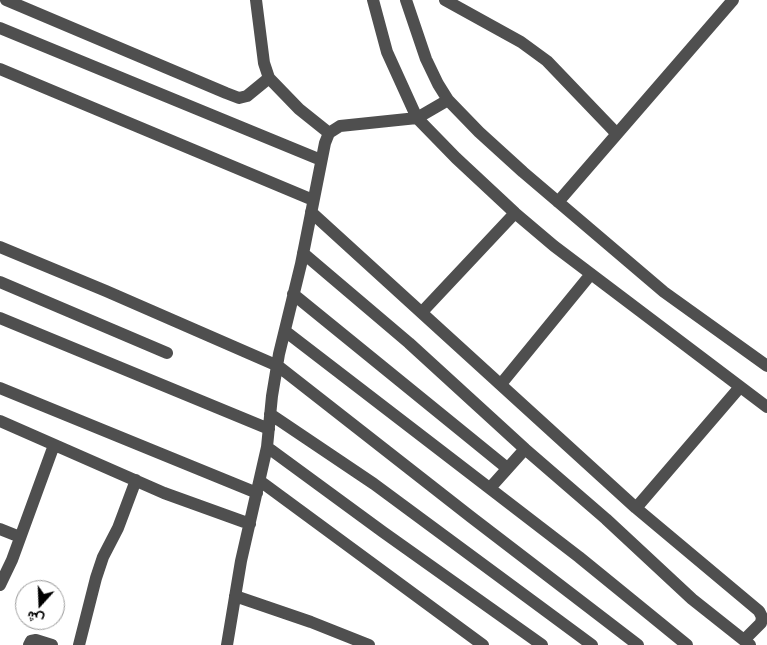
<!DOCTYPE html>
<meta charset="utf-8">
<style>
body{margin:0}
#map{position:relative;width:767px;height:645px;overflow:hidden;background:#fff;font-family:Arial,Vazirmatn,sans-serif}
canvas{display:block}
.north{position:absolute;left:15px;top:580px;width:50px;height:50px;box-sizing:border-box;background:#fff;border:1px solid #999;border-radius:50%;rotate:200deg;font-size:14px;font-weight:700;line-height:20px;text-align:center;color:#000}
.north::after{content:'';display:block;margin:auto;width:18px;height:22px;background:#000;clip-path:polygon(50% 0,100% 100%,50% 72%,0 100%)}
</style>
<div id="map">
<canvas width="767" height="645"></canvas>
<div class="north">ش</div>
</div>
<script>
const ctx = document.querySelector('canvas').getContext('2d');
ctx.lineJoin = 'round';
const poly = rows => new Path2D(rows.map(r => 'M' + r).join(''));
function strokePath(path, color, width, dash) { ctx.strokeStyle = color; ctx.lineWidth = width; ctx.lineCap = dash ? 'butt' : 'round'; ctx.setLineDash(dash || []); ctx.stroke(path); }
strokePath(poly([
 [6,0,226,93,239,98,247,96,269,78],
 [256,0,264,63,269,78,299,109,329,133],
 [373,0,387,52,417,118,456,158,515,213,554,246,767,407],
 [406,0,426,59,438,84,448,100,479,132,523,172,664,292,767,366],
 [445,0,521,42,547,61,617,134],
 [0,28,321,160],
 [0,69,313,200],
 [558,202,733,0],
 [311,212,636,508,759,611,762,617,761,623,744,640],
 [0,247,106,291,278,366,471,517,638,645],
 [303,253,409,343,525,449,606,519,692,599,750,645],
 [0,282,167,353],
 [293,294,507,468],
 [422,312,515,213],
 [0,318,269,429],
 [285,331,579,557,687,645],
 [501,384,591,274],
 [0,388,257,493],
 [270,414,374,484,592,645],
 [0,421,164,493,250,524],
 [267,447,383,532,542,645],
 [260,481,483,645],
 [490,488,525,449],
 [636,508,740,387],
 [0,529,20,537],
 [0,585,12,560,54,445],
 [235,596,311,622,369,645],
 [29,645,31,641,36,640,52,645],
 [79,645,96,578,103,557,118,528,136,480],
 [227,645,241,561,267,447,272,396,279,354,301,264,325,143,329,133,340,126,417,118,448,100]
]), '#4f4f4f', 12);
</script>
